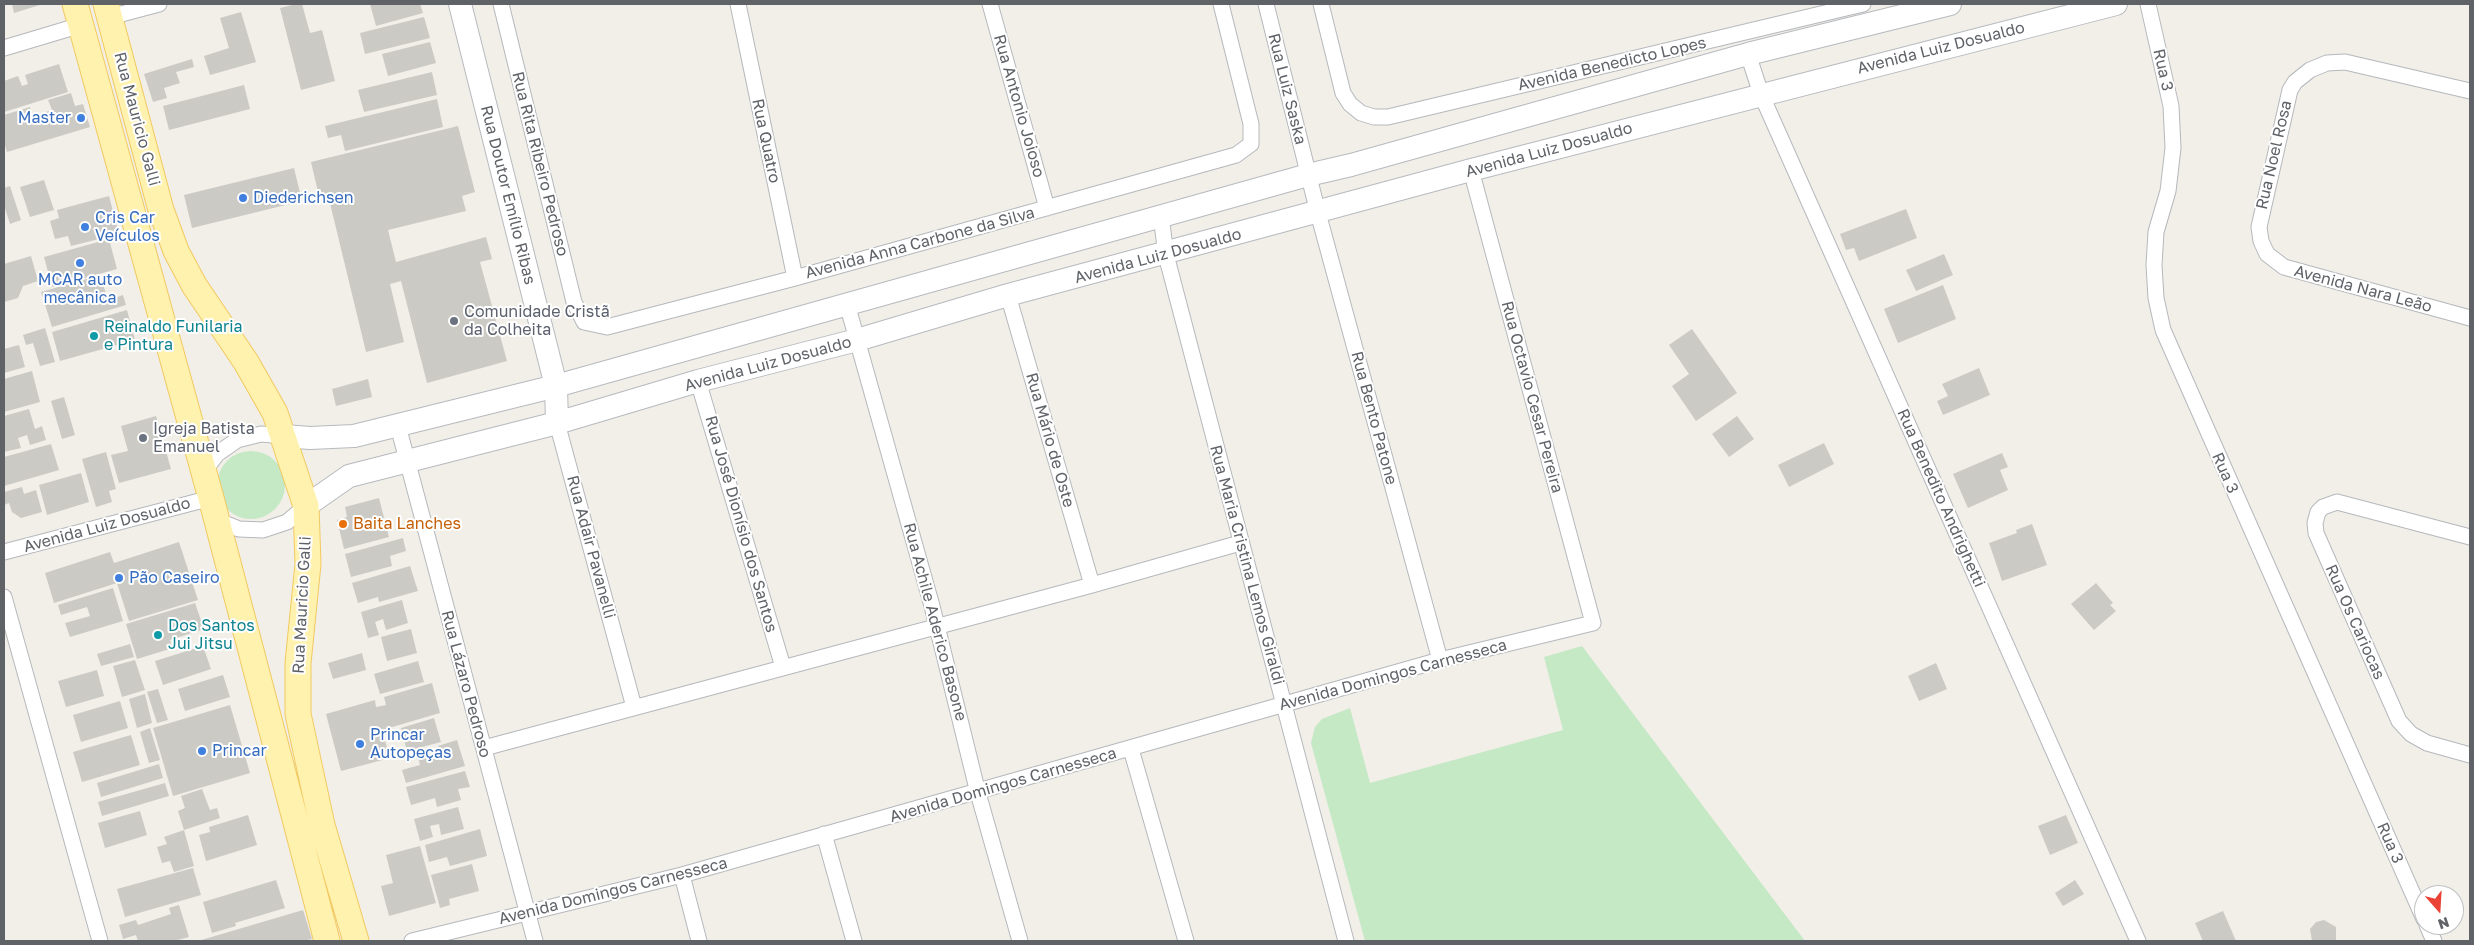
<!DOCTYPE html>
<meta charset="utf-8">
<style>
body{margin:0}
#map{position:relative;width:2474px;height:945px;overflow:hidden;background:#f1efe8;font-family:"Golos Text",sans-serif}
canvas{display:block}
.frame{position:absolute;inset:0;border:5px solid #5f6368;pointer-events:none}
.north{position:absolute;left:2414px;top:885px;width:50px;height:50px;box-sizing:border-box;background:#fff;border:1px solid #bfc1c3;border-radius:50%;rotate:161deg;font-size:14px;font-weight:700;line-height:20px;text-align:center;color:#5f6368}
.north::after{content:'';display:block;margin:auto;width:18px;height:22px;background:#ea4335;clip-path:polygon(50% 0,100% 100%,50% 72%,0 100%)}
</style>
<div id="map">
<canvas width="2474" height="945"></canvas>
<div class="frame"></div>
<div class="north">N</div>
</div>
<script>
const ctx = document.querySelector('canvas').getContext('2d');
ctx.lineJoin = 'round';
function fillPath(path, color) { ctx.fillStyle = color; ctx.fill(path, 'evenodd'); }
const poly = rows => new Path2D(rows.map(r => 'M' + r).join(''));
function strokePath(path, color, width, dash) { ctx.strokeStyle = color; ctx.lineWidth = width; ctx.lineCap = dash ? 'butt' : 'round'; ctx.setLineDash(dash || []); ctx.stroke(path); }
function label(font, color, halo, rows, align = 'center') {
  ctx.font = font + ' "Golos Text",sans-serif'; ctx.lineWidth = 4; ctx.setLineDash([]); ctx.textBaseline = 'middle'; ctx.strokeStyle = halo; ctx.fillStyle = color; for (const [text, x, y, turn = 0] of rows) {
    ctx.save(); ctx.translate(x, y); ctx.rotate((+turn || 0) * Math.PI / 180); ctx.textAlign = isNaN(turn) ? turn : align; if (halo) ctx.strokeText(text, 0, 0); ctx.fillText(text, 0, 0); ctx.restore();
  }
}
fillPath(poly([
 '217 485a34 34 0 1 1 68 0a34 34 0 1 1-68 0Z',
 [1582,646,1805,941,1365,941,1311,743,1315,727,1322,719,1350,708,1370,783,1563,730,1544,657]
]), '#c5e8c5');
fillPath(poly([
 [12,4,43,4,14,13],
 [296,4,302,4,310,33,322,30,335,81,301,90,280,8],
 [370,4,420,4,423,13,376,26],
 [241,12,256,62,210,75,204,56,229,48,220,18],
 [424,17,430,38,365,54,360,33],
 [430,42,436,63,388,76,382,54],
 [192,59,194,67,176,72,180,83,164,88,167,98,153,102,144,74],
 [59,64,68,92,4,112,4,81,18,76,22,86,28,84,25,75],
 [432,72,437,95,364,112,358,90],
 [244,85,250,109,169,130,163,106],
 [71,93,75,106,83,104,90,127,7,152,4,142,4,115,30,107,33,116,52,110,48,100],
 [437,99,443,127,345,151,341,135,328,138,325,126],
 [458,126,475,192,462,196,466,211,388,230,396,262,486,237,492,259,480,262,507,361,427,383,401,281,390,284,404,342,366,352,328,195,319,196,311,162],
 [294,168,302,201,192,228,184,195],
 [44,180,54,210,30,217,20,187],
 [10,186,21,220,10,224,4,205,4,188],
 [109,196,119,234,71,246,68,236,55,239,50,221,59,218,57,210],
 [1906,209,1917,238,1859,261,1854,248,1846,250,1840,234],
 [109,239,117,269,52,287,44,257],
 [1944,254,1953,275,1916,291,1906,270],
 [31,256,38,281,23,286,18,298,4,302,4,264],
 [100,275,108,300,123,295,126,305,52,327,41,292],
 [1943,285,1956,319,1898,343,1884,309],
 [127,310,135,340,60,361,52,332],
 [45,328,55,362,40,366,33,343,26,345,23,335],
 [1692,329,1737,393,1696,421,1672,386,1689,374,1669,345],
 [19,345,25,367,4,373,4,349],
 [1979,368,1990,395,1943,415,1937,401,1948,396,1942,384],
 [32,371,40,402,4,412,4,379],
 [368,379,372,397,336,406,332,389],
 [64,397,75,435,62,439,51,401],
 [29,409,35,429,42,426,46,440,30,445,27,435,18,438,21,448,4,452,4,416],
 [156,416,171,469,119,483,111,455,128,451,121,426],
 [1737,416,1754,439,1729,457,1712,434],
 [1824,443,1834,464,1789,487,1778,465],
 [51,444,59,470,4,486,4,457],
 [106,452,116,489,109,491,112,502,96,507,82,459],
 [2002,453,2008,467,2000,470,2008,490,1968,508,1953,474],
 [81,473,89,502,47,515,39,485],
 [22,487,24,494,36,490,42,512,21,518,12,512,9,503,4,505,4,492],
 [379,498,389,537,344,549,337,520,347,517,345,507],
 [2032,524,2047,565,2002,581,1989,543,2017,533,2016,530],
 [403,538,406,551,390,556,392,566,351,577,345,554],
 [179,542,198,600,129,621,117,583,54,603,45,573,110,552,114,563],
 [410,566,418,591,379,602,378,597,358,603,352,583],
 [2096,583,2113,603,2110,605,2116,611,2094,630,2071,604],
 [113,588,123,621,70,637,65,623,90,616,87,607,61,615,58,605],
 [402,600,408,623,386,630,383,619,375,622,379,635,368,638,361,612],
 [195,603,204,629,170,640,173,648,137,659,126,624],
 [411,629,417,653,387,661,381,637],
 [130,644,134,657,101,666,97,654],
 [203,646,211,669,163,685,155,661],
 [362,653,366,670,333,679,328,663],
 [135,660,145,690,122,697,113,666],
 [418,661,424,682,380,694,374,674],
 [1936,663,1947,689,1919,701,1908,676],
 [97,670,104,696,66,707,58,681],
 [223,675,230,697,185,711,178,689],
 [432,683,440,713,382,730,390,758,341,771,326,714,375,700,376,707,386,705,384,697],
 [158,689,168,720,157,723,147,692],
 [145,694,152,723,137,728,129,699],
 [120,701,128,728,81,742,73,715],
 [230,705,250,773,173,796,153,728],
 [434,718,441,742,407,751,401,728],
 [150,728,160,760,149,763,140,732],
 [131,735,140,765,82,782,73,752],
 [457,740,465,766,406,783,402,770,420,765,418,757,440,751,438,746],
 [159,764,163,778,101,797,97,783],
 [465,771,470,787,458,789,461,800,437,807,435,798,411,805,406,787],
 [165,783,169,796,102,816,98,802],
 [202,789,210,810,217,808,220,818,184,830,194,866,174,872,170,861,162,863,157,847,167,844,164,837,184,830,178,811,185,808,181,796],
 [458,807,464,829,441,835,439,824,430,826,433,837,420,841,414,819],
 [140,811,147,835,105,848,98,823],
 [248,815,257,845,206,861,199,835,210,832,209,827],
 [2066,815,2078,843,2050,855,2038,826],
 [480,829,487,856,450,866,447,857,429,862,425,845],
 [420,846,436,903,389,916,381,886,393,883,386,855],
 [472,864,479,891,449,899,450,905,440,908,431,875],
 [193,868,201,895,125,917,117,889],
 [276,880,285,908,235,923,236,926,212,933,203,902],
 [2075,880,2084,894,2063,906,2055,893],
 [179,905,189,937,174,941,138,941,136,935,123,939,119,925,136,920,138,925,171,914,169,908],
 [303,910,312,939,303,941,198,941],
 [2223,911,2236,941,2203,941,2195,923],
 [2324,920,2336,927,2336,940,2312,941,2310,929,2316,922]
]), '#cccac5');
const street = poly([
 [501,4,574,302,584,322,607,327,795,278,1236,155,1251,144,1251,124,1221,4],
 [738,4,795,278],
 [990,4,1047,208],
 [1266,4,1318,213,1440,660],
 [1321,4,1343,93,1350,104,1361,113,1374,117,1388,117,1863,4],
 [2148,4,2171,106,2173,148,2168,191,2156,232,2154,265,2156,298,2163,330,2424,919],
 [110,17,159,4],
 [4,48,81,25],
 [1748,54,1761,94,2138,941],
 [2470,91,2345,62,2327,63,2310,70,2295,82,2290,90,2259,227,2261,241,2267,254,2284,267,2470,318],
 [1161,216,1166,255,1346,941],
 [1008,295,1092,585],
 [847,304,932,606,978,793,1020,941],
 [698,381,783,667],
 [557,423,634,707],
 [398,426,535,941],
 [203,473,217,454,237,440,261,434,284,436],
 [216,520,239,529,263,530,287,522,306,506],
 [2470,537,2337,502,2323,507,2318,512,2315,523,2316,533,2399,721,2411,734,2427,743,2470,755],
 [4,552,211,498],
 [4,597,100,941],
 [484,748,1092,585,1240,543],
 [1131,749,1186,941],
 [824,834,854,941],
 [682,875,699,941],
 [2427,925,2434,941],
 [412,941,682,875,1440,660,1593,623,1471,170]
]);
const secondary = poly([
 [460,4,556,386,557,423],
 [284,436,310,438,354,436,556,386,1308,175,1351,165,1748,54,1950,4],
 [306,506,349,476,557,423,698,381,857,340,1008,295,1471,170,2116,4]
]);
const primary = poly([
 [75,4,211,498,327,941],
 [106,4,161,210,176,251,194,285,246,362,275,413,306,506,308,564,298,663,298,714,322,825,356,941]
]);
strokePath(street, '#b5b8bc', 17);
strokePath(secondary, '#b6babf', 24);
strokePath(primary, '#f2c960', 27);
strokePath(street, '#fff', 15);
strokePath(secondary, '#fff', 22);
strokePath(primary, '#fff2af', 25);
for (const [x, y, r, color] of [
 [81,118,5,"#3f7fe0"],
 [243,198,5,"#3f7fe0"],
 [85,227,5,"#3f7fe0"],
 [80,263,5,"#3f7fe0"],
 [454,321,5,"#6b7280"],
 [94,336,5,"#0f9aa8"],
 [143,438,5,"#6b7280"],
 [343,524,5,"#e8710a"],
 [119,578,5,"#3f7fe0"],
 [158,635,5,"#0f9aa8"],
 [360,744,5,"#3f7fe0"],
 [202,751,5,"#3f7fe0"]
]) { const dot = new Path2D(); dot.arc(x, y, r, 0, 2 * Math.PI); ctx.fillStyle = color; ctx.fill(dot); strokePath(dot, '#fff', 2); }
label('16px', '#5f6368', '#fff', [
 ["Avenida Luiz Dosualdo",1941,48,-14],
 ["Avenida Benedicto Lopes",1612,64,-13],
 ["Rua 3",2163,70,77],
 ["Rua Luiz Saska",1287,89,76],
 ["Rua Antonio Joioso",1019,106,74],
 ["Rua Mauricio Galli",137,119,75],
 ["Rua Quatro",766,141,78],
 ["Avenida Luiz Dosualdo",1549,150,-15],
 ["Rua Noel Rosa",2274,155,-77],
 ["Rua Rita Ribeiro Pedroso",540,164,76],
 ["Rua Doutor Emílio Ribas",508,195,76],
 ["Avenida Anna Carbone da Silva",920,243,-15],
 ["Avenida Luiz Dosualdo",1158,256,-15],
 ["Avenida Nara Leão",2363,289,15],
 ["Avenida Luiz Dosualdo",768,364,-15],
 ["Rua Octavio Cesar Pereira",1532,397,75],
 ["Rua Bento Patone",1374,418,75],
 ["Rua Mário de Oste",1050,440,74],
 ["Rua 3",2225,473,66],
 ["Rua Benedito Andrighetti",1941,498,66],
 ["Rua José Dionísio dos Santos",741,524,74],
 ["Avenida Luiz Dosualdo",107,525,-15],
 ["Rua Adair Pavanelli",591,547,75],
 ["Rua Maria Cristina Lemos Giraldi",1247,565,75],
 ["Rua Mauricio Galli",302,605,-87],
 ["Rua Achile Aderico Basone",935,622,75],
 ["Rua Os Cariocas",2355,622,66],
 ["Avenida Domingos Carnesseca",1393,675,-15],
 ["Rua Lázaro Pedroso",466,684,75],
 ["Avenida Domingos Carnesseca",1003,785,-16],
 ["Rua 3",2390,843,66],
 ["Avenida Domingos Carnesseca",613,891,-14]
]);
label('16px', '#366cbe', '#fff', [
 ["Master",71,118,"right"],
 ["Diederichsen",253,198],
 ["Cris Car",95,218],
 ["Veículos",95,236],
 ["MCAR auto",80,280,"center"],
 ["mecânica",80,298,"center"],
 ["Pão Caseiro",129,578],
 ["Princar",370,735],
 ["Autopeças",370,753],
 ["Princar",212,751]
], 'left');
label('16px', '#5b616d', '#fff', [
 ["Comunidade Cristã",464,312],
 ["da Colheita",464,330],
 ["Igreja Batista",153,429],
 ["Emanuel",153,447]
], 'left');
label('16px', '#0d838f', '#fff', [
 ["Reinaldo Funilaria",104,327],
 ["e Pintura",104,345],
 ["Dos Santos",168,626],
 ["Jui Jitsu",168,644]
], 'left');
label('16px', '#c56008', '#fff', [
 ["Baita Lanches",353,524]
], 'left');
</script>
